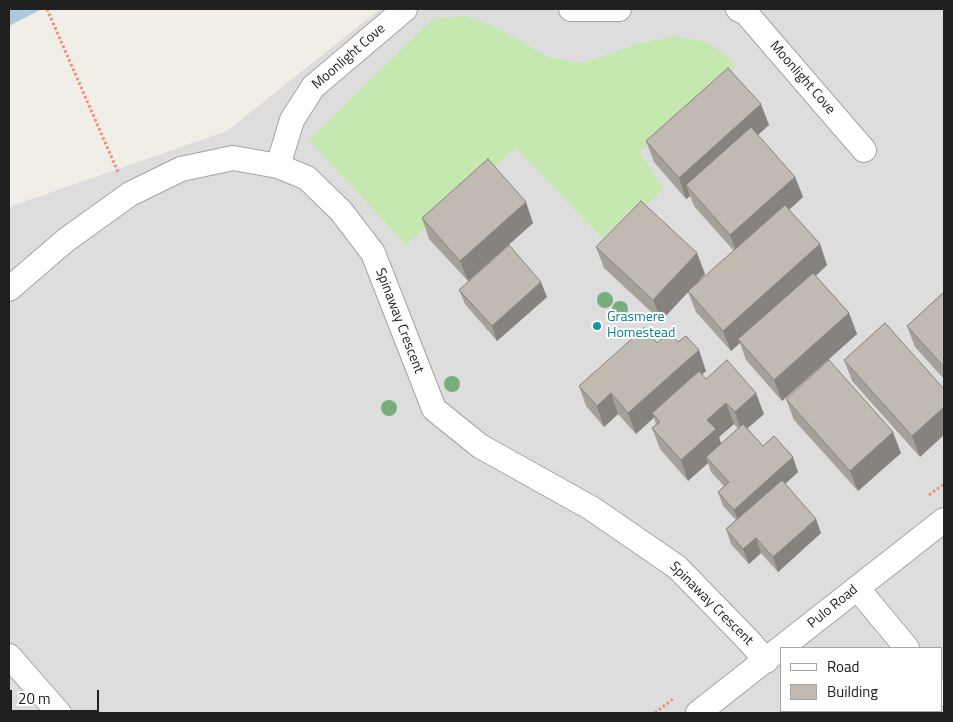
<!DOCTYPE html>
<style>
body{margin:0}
#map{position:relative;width:953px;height:722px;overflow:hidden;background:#f0eee7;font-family:"Titillium Web",sans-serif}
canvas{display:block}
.frame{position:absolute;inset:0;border:10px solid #202020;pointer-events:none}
.legend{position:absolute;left:780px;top:647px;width:162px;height:65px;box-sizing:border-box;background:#fff;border:1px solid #a6a6a6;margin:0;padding:6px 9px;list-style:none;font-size:15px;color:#202020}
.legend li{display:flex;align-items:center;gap:10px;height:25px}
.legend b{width:25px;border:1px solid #a6a6a6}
.scale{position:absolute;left:10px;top:690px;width:89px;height:22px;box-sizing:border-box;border:2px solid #202020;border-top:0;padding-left:6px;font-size:15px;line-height:18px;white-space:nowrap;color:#202020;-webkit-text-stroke:4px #fff;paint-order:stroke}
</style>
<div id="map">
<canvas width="953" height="722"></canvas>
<div class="frame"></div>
<ul class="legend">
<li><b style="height:6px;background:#fff"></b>Road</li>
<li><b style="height:14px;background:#c0bab3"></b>Building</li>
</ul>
<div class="scale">20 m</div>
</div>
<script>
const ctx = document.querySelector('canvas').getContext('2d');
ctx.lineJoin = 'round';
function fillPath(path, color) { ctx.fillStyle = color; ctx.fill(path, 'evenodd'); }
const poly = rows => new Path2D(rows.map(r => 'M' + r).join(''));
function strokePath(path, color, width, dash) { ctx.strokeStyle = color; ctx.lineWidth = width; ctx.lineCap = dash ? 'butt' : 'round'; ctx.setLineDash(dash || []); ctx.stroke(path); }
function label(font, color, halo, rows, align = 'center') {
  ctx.font = font + ' "Titillium Web",sans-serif'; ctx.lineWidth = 4; ctx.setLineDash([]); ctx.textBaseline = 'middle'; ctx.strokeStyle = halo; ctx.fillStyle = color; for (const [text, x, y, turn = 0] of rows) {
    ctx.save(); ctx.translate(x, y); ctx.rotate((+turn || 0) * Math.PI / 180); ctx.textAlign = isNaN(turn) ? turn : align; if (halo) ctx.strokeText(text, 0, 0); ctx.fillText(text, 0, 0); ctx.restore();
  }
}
fillPath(poly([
 [380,9,944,9,944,713,9,713,9,207,227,131],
 [782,648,942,648,942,711,782,711]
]), '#dedddd');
fillPath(poly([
 [467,16,502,30,547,57,582,63,641,43,675,36,704,41,726,55,736,66,640,152,663,189,607,243,516,148,406,245,309,140,433,19]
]), '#c5e7b0');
fillPath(poly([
 [9,9,42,9,9,26]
]), '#aacbdb');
const street = poly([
 [571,9,619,9],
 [738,9,746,13,864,150],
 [278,166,292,120,313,87,405,9],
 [9,289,66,240,130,194,181,169,233,158,278,166,307,178,341,211,373,253,434,409,480,446,591,508,677,567,749,641,766,661],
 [857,588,907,648],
 [9,656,59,713],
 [942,691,944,694],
 [698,713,944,520]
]);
strokePath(street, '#a4a4a4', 26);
strokePath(poly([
 [47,9,118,172],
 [929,495,944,484],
 [655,713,674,698]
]), '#f28e75', 3, [2.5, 2.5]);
strokePath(street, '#fff', 24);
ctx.fillStyle = '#76ae7c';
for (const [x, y] of [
 [605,300],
 [620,309],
 [452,384],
 [389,408]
]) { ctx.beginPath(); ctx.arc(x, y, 8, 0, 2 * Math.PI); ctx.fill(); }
fillPath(poly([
 [769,125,758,135,795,177,803,197,789,210,820,244,827,265,816,276,849,313,857,334,782,401,746,360,740,343,731,351,696,312,688,292,661,321,604,268,596,247,705,274,691,289,734,251,694,206,690,196,686,199,654,162,646,141],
 [422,218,533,223,468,281,429,239],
 [459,290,547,297,497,341,465,304],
 [944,292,944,379,915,347,907,326],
 [885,323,920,457,852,381,844,360],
 [678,342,706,371,702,374,706,379,764,414,747,428,763,446,798,472,785,484,821,533,778,572,761,553,749,564,731,544,726,529,736,520,723,506,718,492,724,486,711,472,708,463,688,481,660,449,652,428,656,424,654,418,636,434,618,414,604,427,586,406,579,386,657,343],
 [734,424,738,429,721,444,719,437],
 [786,399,901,453,858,491,794,420]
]), '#a5a09a');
fillPath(poly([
 [761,104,769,125,693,193,686,185,690,196,686,199,679,178],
 [795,177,803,197,738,256,730,235],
 [526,202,533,223,468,281,460,261],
 [820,244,827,265,741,342,738,339,740,343,731,351,723,331],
 [697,253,705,274,661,321,653,300],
 [541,282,547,297,497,341,492,326],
 [849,313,857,334,782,401,774,380],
 [699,350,706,371,655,416,652,413,654,417,636,434,628,413],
 [611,393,618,414,604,427,597,406],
 [756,393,764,414,742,433,735,412],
 [726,403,734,424,719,437,723,450,706,457,708,463,688,481,681,460,707,420],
 [944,407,944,435,920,457,912,436],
 [893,432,901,453,858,491,850,471],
 [793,457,798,472,740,525,734,510],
 [816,519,821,533,778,572,773,557],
 [756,538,761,553,749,564,743,549]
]), '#86827d');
const building = poly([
 [728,68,761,104,679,178,646,141,728,68],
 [751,127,795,177,730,235,686,185,751,127],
 [488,159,526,202,460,261,422,218,488,159],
 [641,201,697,253,653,300,596,247,641,201],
 [785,205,820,244,723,331,688,291,785,205],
 [509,245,541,282,492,326,459,290,509,245],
 [813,273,849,313,774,380,738,339,813,273],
 [944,292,944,367,907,326,944,292],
 [885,323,944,389,944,407,912,436,844,360,885,323],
 [644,328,657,343,669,332,678,342,686,336,699,350,628,413,611,393,597,406,579,386,644,328],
 [727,360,756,393,735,412,726,403,707,420,716,429,681,460,652,428,660,422,652,413,699,371,706,379,727,360],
 [829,360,893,432,850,471,786,399,829,360],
 [743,424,763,446,774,436,793,457,734,510,718,492,729,482,706,457,743,424],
 [782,480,816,519,773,557,756,538,743,549,726,529,782,480]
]);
fillPath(building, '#c0bab3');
strokePath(building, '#86827d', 1);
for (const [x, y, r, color] of [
 [597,326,5,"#0f9aa8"]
]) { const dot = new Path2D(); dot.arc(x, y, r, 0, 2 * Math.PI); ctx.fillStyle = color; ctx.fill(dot); strokePath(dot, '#fff', 2); }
label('14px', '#202020', '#fff', [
 ["Moonlight Cove",349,57,-41],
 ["Moonlight Cove",802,78,49],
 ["Spinaway Crescent",399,321,69],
 ["Spinaway Crescent",711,604,45],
 ["Pulo Road",833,607,-39]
]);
label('14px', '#0d838f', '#fff', [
 ["Grasmere",607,318],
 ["Homestead",607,334]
], 'left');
</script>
